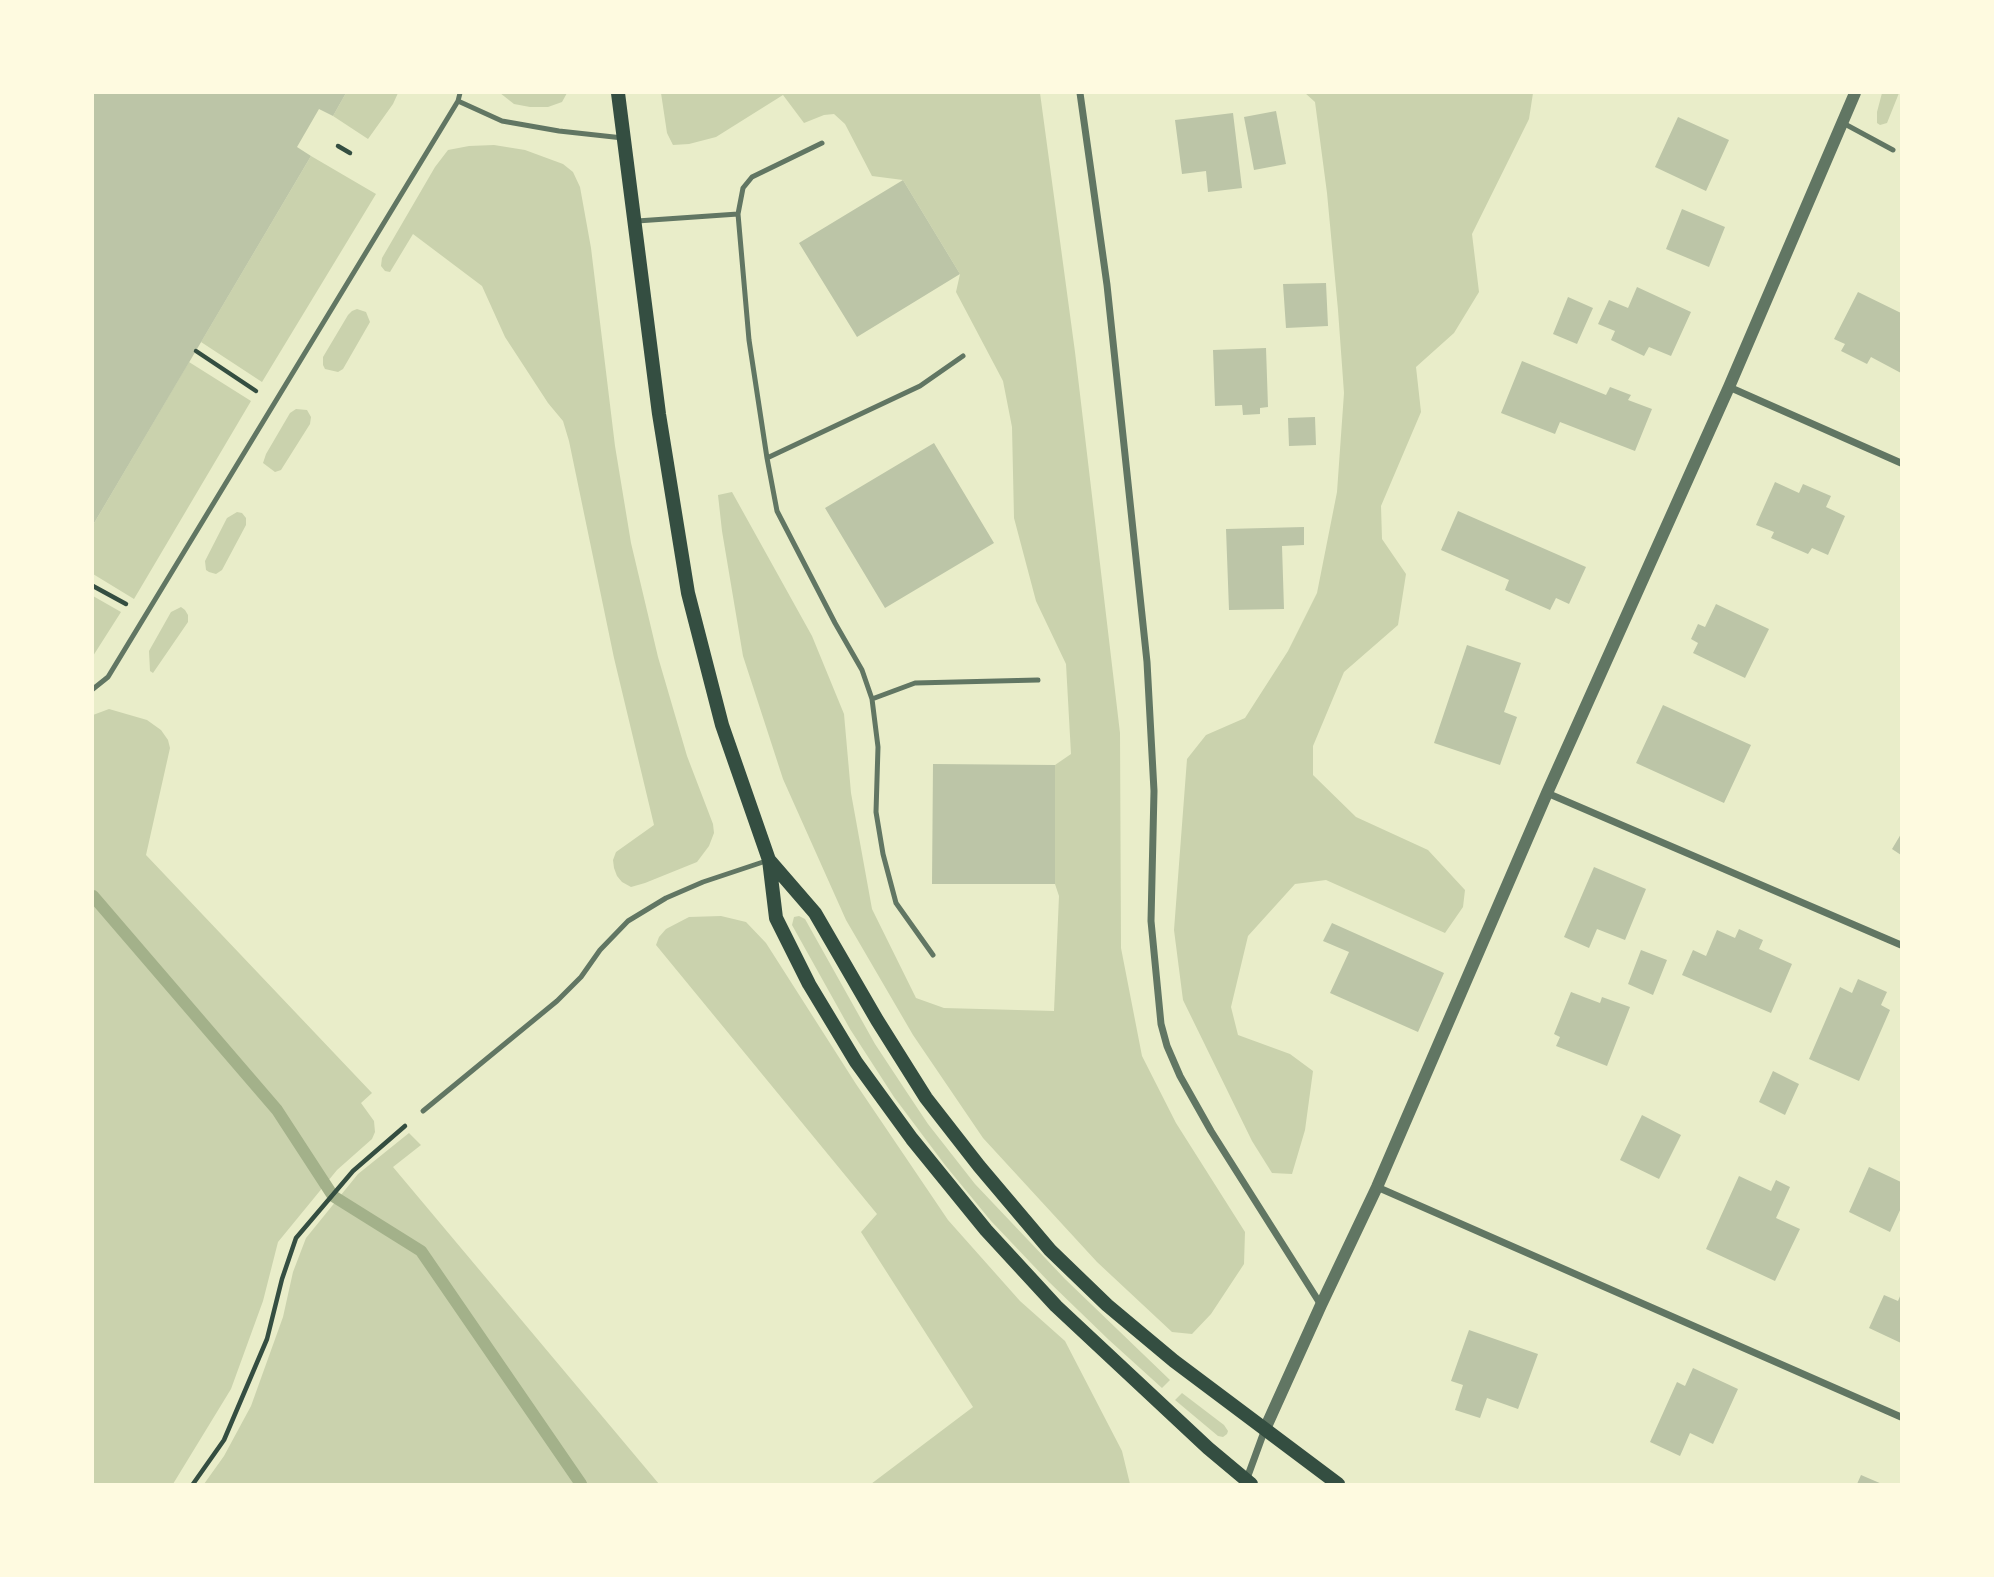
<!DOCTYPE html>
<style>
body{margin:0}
#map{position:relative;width:1994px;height:1577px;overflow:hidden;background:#e9edc9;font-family:Poppins,sans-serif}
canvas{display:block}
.frame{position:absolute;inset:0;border:94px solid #fefae0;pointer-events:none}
</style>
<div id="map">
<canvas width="1994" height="1577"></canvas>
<div class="frame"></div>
</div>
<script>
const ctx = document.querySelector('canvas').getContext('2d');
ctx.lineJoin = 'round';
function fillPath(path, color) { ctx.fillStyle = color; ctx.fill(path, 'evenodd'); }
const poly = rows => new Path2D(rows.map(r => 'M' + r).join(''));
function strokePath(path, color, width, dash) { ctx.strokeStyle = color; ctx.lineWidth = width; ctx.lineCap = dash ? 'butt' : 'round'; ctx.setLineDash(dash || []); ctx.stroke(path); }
fillPath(poly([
 [346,93,398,93,393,104,368,139,333,116],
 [500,93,567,93,562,102,548,107,530,107,514,104],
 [661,93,1040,93,1075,352,1120,733,1121,948,1142,1056,1176,1123,1245,1232,1244,1264,1211,1314,1192,1334,1172,1332,1097,1262,983,1138,913,1035,846,920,783,779,743,656,722,531,718,495,732,492,812,636,844,714,851,793,872,909,916,998,944,1008,1054,1011,1059,896,1055,884,1055,765,1071,754,1066,664,1036,601,1014,518,1012,427,1003,381,956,292,960,274,903,180,872,176,845,124,834,114,824,115,804,123,783,95,716,137,689,144,673,145,667,133],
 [1305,93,1533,93,1529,119,1472,234,1479,292,1454,333,1416,367,1421,412,1381,506,1382,539,1406,574,1398,625,1344,672,1313,746,1313,775,1356,817,1428,850,1465,890,1463,907,1445,933,1326,880,1295,884,1248,936,1231,1007,1238,1035,1290,1054,1313,1071,1305,1130,1292,1174,1272,1173,1252,1141,1183,1000,1174,930,1187,759,1206,735,1245,718,1288,651,1317,593,1337,492,1344,393,1338,310,1327,193,1315,102],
 [1882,93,1899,93,1887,123,1880,125,1877,123,1877,112],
 [494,145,525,150,563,164,573,172,580,187,591,248,615,446,631,543,658,657,687,756,713,824,714,833,709,846,697,862,645,883,631,887,622,882,617,876,614,868,613,860,616,852,654,825,614,658,569,441,563,421,548,403,505,337,482,286,413,234,390,272,385,271,381,266,382,258,435,167,448,150,469,146],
 [311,156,376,194,262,382,201,342],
 [357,309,366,312,370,322,343,369,338,372,325,369,323,365,323,357,348,315,352,311],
 [189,362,251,401,134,599,93,574,93,525],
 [296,409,307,410,311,417,310,424,281,470,275,472,263,463,266,454,290,413],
 [237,512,242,513,246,518,246,525,222,570,216,574,209,572,206,570,205,561,227,518],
 [93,596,121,612,93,656],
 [181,607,185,610,188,615,188,622,153,673,150,671,149,651,171,612],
 [109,709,147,720,161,730,168,740,170,748,146,855,372,1093,361,1103,374,1121,375,1132,372,1139,337,1170,278,1242,263,1301,231,1389,173,1484,93,1484,93,715],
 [721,916,746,922,766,943,856,1084,948,1220,1020,1301,1065,1341,1122,1451,1130,1484,871,1484,973,1407,861,1232,877,1214,656,945,659,937,666,929,689,917],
 [799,916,805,919,875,1044,904,1088,928,1124,975,1184,1065,1279,1170,1380,1162,1388,1109,1340,1049,1282,991,1221,945,1165,894,1097,850,1029,792,925,794,917],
 [409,1133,421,1145,393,1167,659,1484,204,1484,224,1456,251,1406,283,1317,293,1272,306,1238,358,1174],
 [1182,1393,1224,1425,1228,1431,1227,1434,1223,1437,1218,1436,1175,1400]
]), '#cad2ad');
strokePath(poly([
 [93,896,277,1110,333,1196,421,1251,581,1484]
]), '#a3b18a', 12);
fillPath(poly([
 [93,93,346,93,333,116,319,109,297,147,311,156,93,525],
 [1276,111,1286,164,1254,170,1244,117],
 [1233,113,1242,188,1208,192,1206,171,1182,174,1175,120],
 [1678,117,1729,140,1706,191,1655,167],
 [903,180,960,274,857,337,799,243],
 [1682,209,1725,227,1709,267,1666,249],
 [1326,283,1328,326,1286,328,1283,284],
 [1637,287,1691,312,1671,356,1649,347,1644,356,1611,340,1615,331,1598,324,1609,300,1628,308],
 [1858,292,1901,313,1901,373,1871,357,1867,364,1841,351,1845,344,1834,339],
 [1568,297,1593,308,1577,344,1553,334],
 [1266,348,1268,407,1260,408,1260,414,1243,415,1242,405,1215,406,1213,350],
 [1522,361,1606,395,1610,387,1631,395,1628,400,1652,409,1635,451,1560,422,1555,434,1501,413],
 [1315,417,1316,445,1289,446,1288,418],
 [934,443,994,543,885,608,825,508],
 [1775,482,1799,493,1803,484,1831,496,1826,507,1845,516,1828,555,1812,548,1808,554,1771,538,1774,532,1756,525],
 [1458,511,1586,567,1569,604,1556,598,1550,610,1505,590,1509,580,1441,550],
 [1304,527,1304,545,1282,546,1284,609,1229,610,1226,529],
 [1716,604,1769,629,1745,678,1693,653,1698,643,1691,639,1698,624,1705,627],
 [1467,645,1521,663,1504,712,1517,717,1500,765,1434,743],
 [1663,705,1751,745,1724,803,1636,763],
 [933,764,1055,765,1055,884,932,884],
 [1901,834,1901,855,1892,849],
 [1594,867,1646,889,1625,940,1597,929,1589,948,1564,937],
 [1332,923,1444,973,1418,1032,1330,993,1349,952,1323,941],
 [1739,929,1763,940,1759,949,1792,964,1771,1013,1682,975,1693,950,1706,956,1717,930,1735,938],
 [1641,950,1667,960,1653,995,1628,984],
 [1858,979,1887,992,1881,1005,1890,1010,1859,1081,1809,1059,1840,987,1852,993],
 [1571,992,1600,1003,1602,997,1630,1007,1607,1066,1556,1046,1560,1037,1554,1034],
 [1773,1071,1799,1084,1785,1115,1759,1102],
 [1642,1115,1681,1135,1659,1179,1620,1160],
 [1869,1167,1901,1182,1901,1208,1890,1232,1849,1212],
 [1739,1176,1771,1191,1776,1180,1790,1187,1776,1218,1800,1229,1775,1281,1706,1249],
 [1901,1294,1901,1343,1869,1328,1884,1295,1898,1301],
 [1469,1330,1538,1354,1518,1409,1487,1398,1480,1418,1455,1410,1463,1385,1451,1381],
 [1693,1368,1738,1389,1713,1444,1690,1433,1680,1456,1650,1442,1677,1382,1685,1386],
 [1861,1475,1882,1484,1857,1484]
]), '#bcc5a7');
strokePath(poly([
 [338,146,350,153],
 [196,351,256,391],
 [93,586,126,604],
 [193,1484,224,1440,267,1339,282,1279,296,1238,353,1171,405,1126]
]), '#344e41', 4.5);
strokePath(poly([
 [460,93,458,101,502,121,559,131,623,138],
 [1843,123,1893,150],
 [822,143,752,177,743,188,738,214,749,340,767,458,777,511,835,623,862,670,872,699,878,747,876,812,883,854,896,903,933,955],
 [637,221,738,214],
 [767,458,920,386,963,356],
 [93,689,108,677,458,101],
 [872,699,915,683,1038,680],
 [423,1111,557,1001,581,977,600,950,628,921,666,898,703,882,766,861]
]), '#617663', 5);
strokePath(poly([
 [1080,93,1107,285,1147,662,1154,791,1151,921,1161,1024,1167,1046,1180,1076,1211,1131,1321,1305],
 [1729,387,1901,463],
 [1547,793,1901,945],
 [1377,1187,1901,1417],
 [1246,1481,1265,1429]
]), '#617663', 7);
strokePath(poly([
 [1265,1429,1321,1305,1377,1187,1547,793,1729,387,1855,93]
]), '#617663', 12);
strokePath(poly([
 [618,93,659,414,688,593,722,725,769,860,776,918,809,984,856,1062,912,1139,986,1230,1056,1306,1208,1448,1251,1484],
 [770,861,815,913,877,1020,926,1098,979,1166,1050,1250,1107,1305,1174,1361,1338,1484]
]), '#344e41', 14);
</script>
